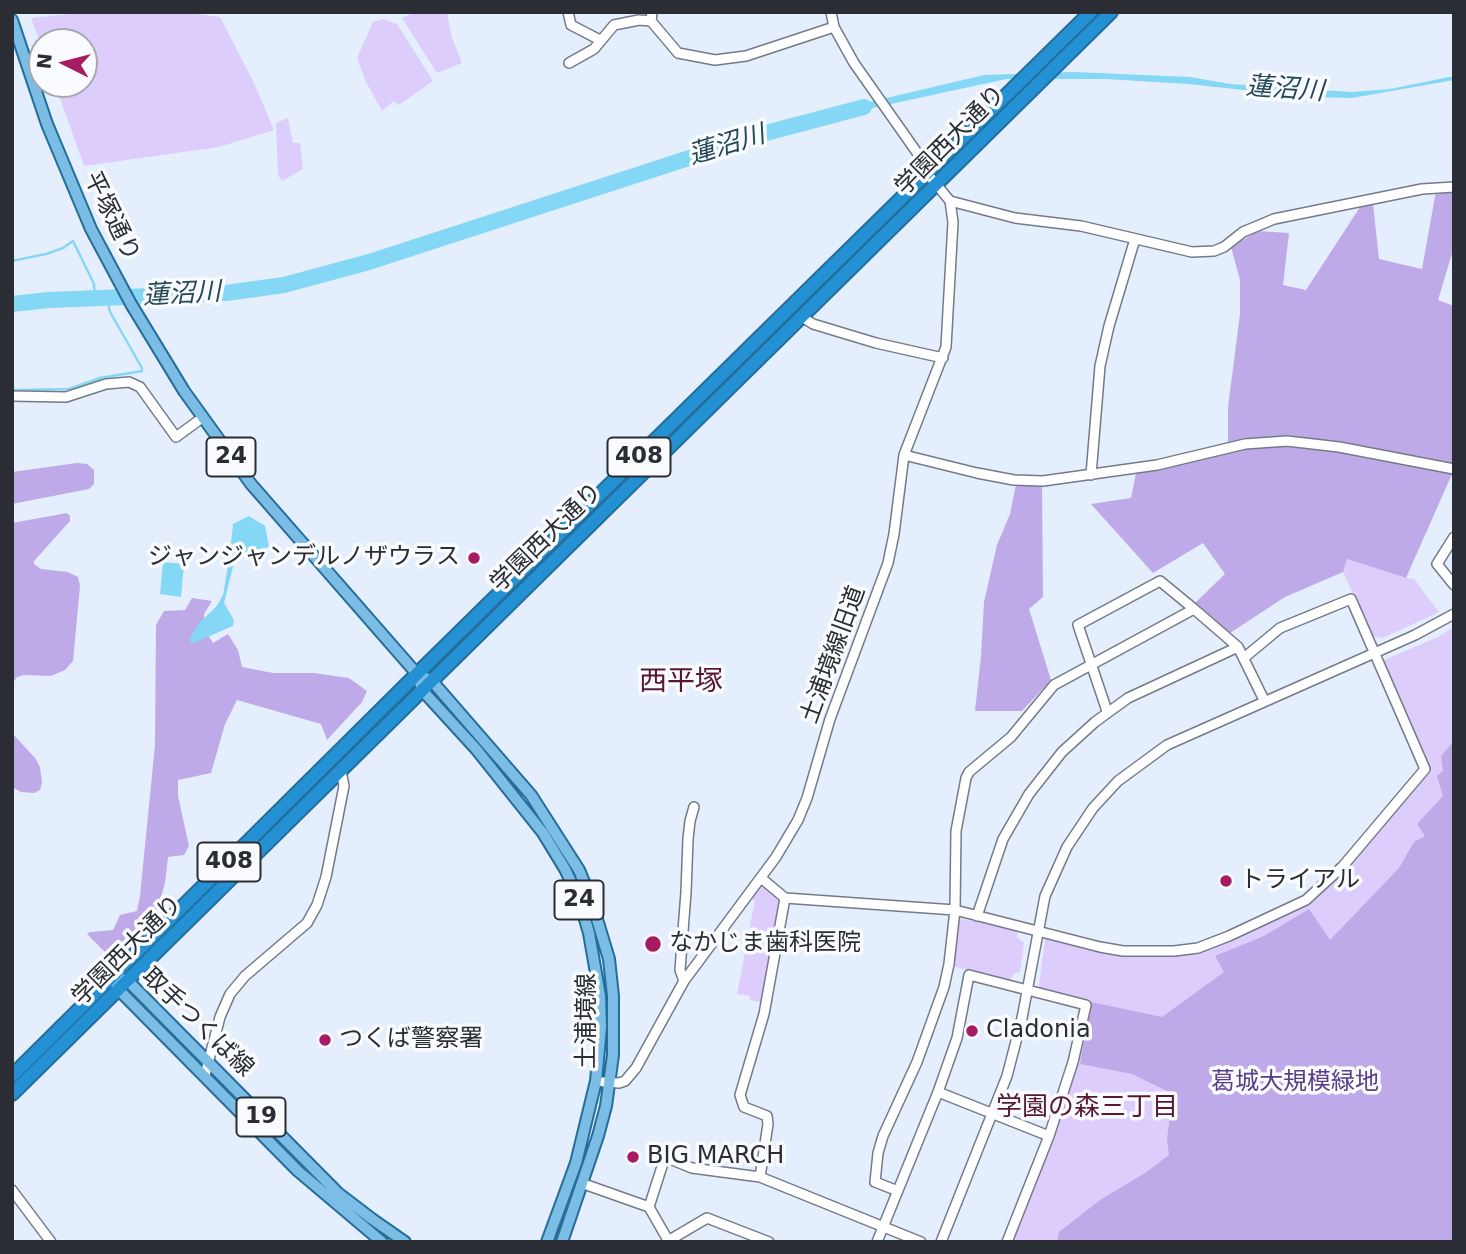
<!DOCTYPE html>
<meta charset="utf-8">
<style>
body{margin:0}
#map{position:relative;width:1466px;height:1254px;overflow:hidden;background:#e5eefd;font-family:"DejaVu Sans",sans-serif}
canvas{display:block}
.frame{position:absolute;inset:0;border:14px solid #2a2d33;pointer-events:none}
.north{position:absolute;left:28px;top:28px;width:70px;height:70px;box-sizing:border-box;background:#f9fbfe;border:2px solid #a6a9ad;border-radius:50%;rotate:276deg;font-size:19px;font-weight:700;line-height:28px;text-align:center;color:#2a2d33}
.north::after{content:'';display:block;margin:auto;width:24px;height:32px;background:#a61b61;clip-path:polygon(50% 0,100% 100%,50% 72%,0 100%)}
</style>
<div id="map">
<canvas width="1466" height="1254"></canvas>
<div class="frame"></div>
<div class="north">N</div>
</div>
<script>
const ctx = document.querySelector('canvas').getContext('2d');
ctx.lineJoin = 'round';
function fillPath(path, color) { ctx.fillStyle = color; ctx.fill(path, 'evenodd'); }
const poly = rows => new Path2D(rows.map(r => 'M' + r).join(''));
function strokePath(path, color, width, dash) { ctx.strokeStyle = color; ctx.lineWidth = width; ctx.lineCap = dash ? 'butt' : 'round'; ctx.setLineDash(dash || []); ctx.stroke(path); }
function label(font, color, halo, rows, align = 'center') {
  ctx.font = font + ' "DejaVu Sans","Noto Sans JP",sans-serif'; ctx.lineWidth = 7; ctx.setLineDash([]); ctx.textBaseline = 'middle'; ctx.strokeStyle = halo; ctx.fillStyle = color; for (const [text, x, y, turn = 0] of rows) {
    ctx.save(); ctx.translate(x, y); ctx.rotate((+turn || 0) * Math.PI / 180); ctx.textAlign = isNaN(turn) ? turn : align; if (halo) ctx.strokeText(text, 0, 0); ctx.fillText(text, 0, 0); ctx.restore();
  }
}
fillPath(poly([
 [90,12,180,12,220,17,253,81,274,130,219,147,84,166,55,84,84,84,84,42,42,42,42,49,31,18],
 [416,12,447,12,451,35,462,63,437,73,402,18],
 [383,19,397,24,433,81,399,105,394,101,382,111,365,80,357,58,373,22],
 [288,118,293,143,300,143,303,169,282,181,278,175,276,123],
 [1347,559,1405,578,1414,579,1439,612,1383,638,1372,636,1343,572],
 [1454,627,1454,1242,1010,1242,1060,1117,1078,1065,1091,1002,1066,994,1041,989,1039,985,1045,939,1049,938,1119,955,1193,953,1242,935,1305,905,1338,874,1380,831,1430,769,1385,667,1384,660,1438,637],
 [761,884,764,884,781,901,763,1003,750,1000,750,996,737,994,755,900,750,899],
 [962,919,1018,929,1017,937,1024,943,1020,972,1014,973,1010,981,952,966,956,921]
]), '#dccdfd');
fillPath(poly([
 [1454,190,1454,247,1438,300,1454,306,1454,464,1288,435,1228,442,1228,407,1240,314,1240,280,1231,247,1258,231,1289,233,1283,285,1306,290,1362,204,1373,204,1379,259,1422,269,1436,191],
 [1284,443,1330,450,1452,474,1406,578,1347,559,1343,572,1285,597,1230,633,1195,603,1225,574,1203,543,1153,573,1091,504,1131,498,1136,473,1171,467,1230,450],
 [77,463,87,464,94,470,94,484,89,489,12,504,12,472],
 [1016,484,1042,484,1043,597,1029,609,1051,680,1022,711,975,711,981,656,984,602,997,545,1010,514],
 [67,513,70,516,70,521,34,561,34,564,41,569,68,572,78,577,80,586,73,661,65,670,51,676,24,675,17,677,12,684,12,523],
 [192,598,212,601,204,614,205,630,213,643,228,634,238,650,242,667,273,673,314,673,349,678,367,691,362,702,327,740,321,724,237,700,225,724,211,773,178,780,178,796,189,846,184,855,168,857,165,883,153,924,121,954,107,954,87,934,90,932,113,930,120,915,137,911,140,896,155,745,156,625,164,611,185,610],
 [12,733,35,758,40,767,42,783,40,790,34,793,21,792,12,787],
 [1454,741,1454,1241,1057,1242,1059,1232,1100,1200,1145,1173,1169,1155,1167,1139,1173,1094,1132,1074,1080,1064,1091,1002,1162,1017,1224,972,1215,956,1264,936,1309,909,1330,940,1399,868,1414,842,1425,836,1417,824,1443,796,1437,776,1443,771,1441,756]
]), '#beaae9');
fillPath(poly([
 [1074,72,1190,77,1230,84,1352,92,1390,89,1454,76,1454,80,1352,98,1309,97,1188,84,1106,79,1006,79,845,114,844,108,984,75],
 [249,516,265,526,269,547,236,555,224,603,234,620,233,626,191,644,190,638,199,623,216,607,223,595,230,554,233,524],
 [163,562,184,564,181,597,160,594]
]), '#85d8f5');
strokePath(poly([
 [12,261,46,254,63,248,73,241,94,284,95,298],
 [15,390,69,389,100,378,142,371,142,368,110,312,107,299]
]), '#85d8f5', 2.5);
strokePath(poly([
 [12,304,49,300,226,293,284,285,369,262,766,133,864,107]
]), '#85d8f5', 16);
const minor = poly([
 [568,12,571,25,600,40],
 [652,12,651,21,678,53,715,60,746,56,834,27],
 [569,63,594,49,614,25,639,20,651,21],
 [950,201,1015,218,1081,226,1192,252,1214,251,1224,247,1243,232,1274,219,1422,189,1454,187],
 [802,317,813,324,876,343,943,358],
 [12,396,66,397,106,384,129,382,140,387,176,437,202,418],
 [904,455,977,473,1014,480,1043,481,1157,465,1245,444,1287,441,1339,447,1454,469],
 [1091,475,1100,366,1109,326,1135,239],
 [1454,537,1437,564,1454,585],
 [1107,711,1078,625,1160,581,1194,609],
 [761,878,785,898,955,910,1100,947,1123,951,1174,951,1198,948,1229,936,1306,900,1343,866,1425,769,1351,599,1280,628,1245,657],
 [977,916,1003,839,1029,794,1062,752,1095,722,1128,698,1238,647],
 [684,981,680,970,686,892,688,839,690,821,694,807],
 [205,1075,220,1017,230,994,245,976,307,923,317,905,326,877,344,786,341,771],
 [603,1082,619,1083,625,1081,636,1068,684,981,776,857,798,820,807,798,830,719,888,563,894,534,904,455,946,347,953,222,950,201,927,173,918,154,854,63,834,27,831,12],
 [938,1092,1049,1136],
 [760,1177,768,1124,767,1116,744,1107,740,1095,764,1014,785,898],
 [584,1184,649,1207,669,1242],
 [12,1190,51,1242],
 [898,1191,875,1182,878,1153,883,1136,917,1062,944,987,949,964,955,910,956,831,966,778,969,772,1011,737,1054,685,1194,609,1238,647,1264,700],
 [649,1207,665,1157,692,1168,760,1177,921,1242],
 [668,1241,707,1218,769,1242],
 [877,1242,938,1092,957,1038,969,975,1086,1005,1073,1062,1049,1136,1007,1242],
 [941,1242,1007,1076,1022,1018,1045,896,1067,847,1093,808,1118,781,1167,745,1415,635,1454,614]
]);
const major = poly([
 [12,20,47,124,91,229,131,304,184,391,251,484,417,674,432,681,531,795,579,870,591,899,609,959,613,996,613,1055,606,1106,598,1136,562,1242],
 [420,683,423,691,476,749,543,833,565,869,579,899,589,933,600,996,601,1027,596,1081,576,1163,547,1242],
 [121,979,127,980,338,1193,372,1219,405,1242],
 [116,984,118,989,298,1171,382,1242]
]);
const highway = poly([
 [12,1076,417,674,1091,12],
 [12,1094,1111,12]
]);
strokePath(minor, '#737b89', 12);
strokePath(major, '#256e9b', 14);
strokePath(highway, '#256e9b', 16);
strokePath(minor, '#fff', 9);
strokePath(major, '#7bbde5', 10);
strokePath(highway, '#2391d3', 12);
for (const [x, y, r, color] of [
 [474,558,7,"#a61b61"],
 [1226,881,7,"#a61b61"],
 [653,944,9,"#a61b61"],
 [972,1031,7,"#a61b61"],
 [325,1040,7,"#a61b61"],
 [633,1157,7,"#a61b61"]
]) { const dot = new Path2D(); dot.arc(x, y, r, 0, 2 * Math.PI); ctx.fillStyle = color; ctx.fill(dot); strokePath(dot, '#f9fbfe', 2.5); }
for (const [x, y, w] of [
 [231,457,49],
 [639,457,63],
 [229,862,63],
 [579,900,49],
 [261,1117,49]
]) { const box = new Path2D(); box.roundRect(x - w / 2, y - 19.5, w, 39, 5); ctx.fillStyle = '#f9fbfe'; ctx.fill(box); strokePath(box, '#2a2d33', 2); }
label('bold 23px', '#2a2d33', null, [
 ["24",231,457],
 ["408",639,457],
 ["408",229,862],
 ["24",579,900],
 ["19",261,1117]
]);
label('24px', '#2a2d33', '#f9fbfe', [
 ["学園西大通り",951,141,-45],
 ["平塚通り",111,217,64],
 ["学園西大通り",547,538,-44],
 ["土浦境線旧道",834,655,-70],
 ["学園西大通り",128,951,-45],
 ["土浦境線",588,1021,-90],
 ["取手つくば線",197,1023,44]
]);
label('24px', '#2a2d33', '#f9fbfe', [
 ["ジャンジャンデルノザウラス",460,558,"right"],
 ["トライアル",1240,881],
 ["なかじま歯科医院",669,944],
 ["Cladonia",986,1031],
 ["つくば警察署",339,1040],
 ["BIG MARCH",647,1157]
], 'left');
label('24px', '#593d87', '#f9fbfe', [
 ["葛城大規模緑地",1295,1083]
]);
label('italic 26px', '#234956', '#f9fbfe', [
 ["蓮沼川",1285,90,4],
 ["蓮沼川",727,146,-17],
 ["蓮沼川",182,295,-3]
]);
label('26px', '#581734', '#f9fbfe', [
 ["学園の森三丁目",1087,1108]
]);
label('28px', '#581734', '#f9fbfe', [
 ["西平塚",681,683]
]);
</script>
